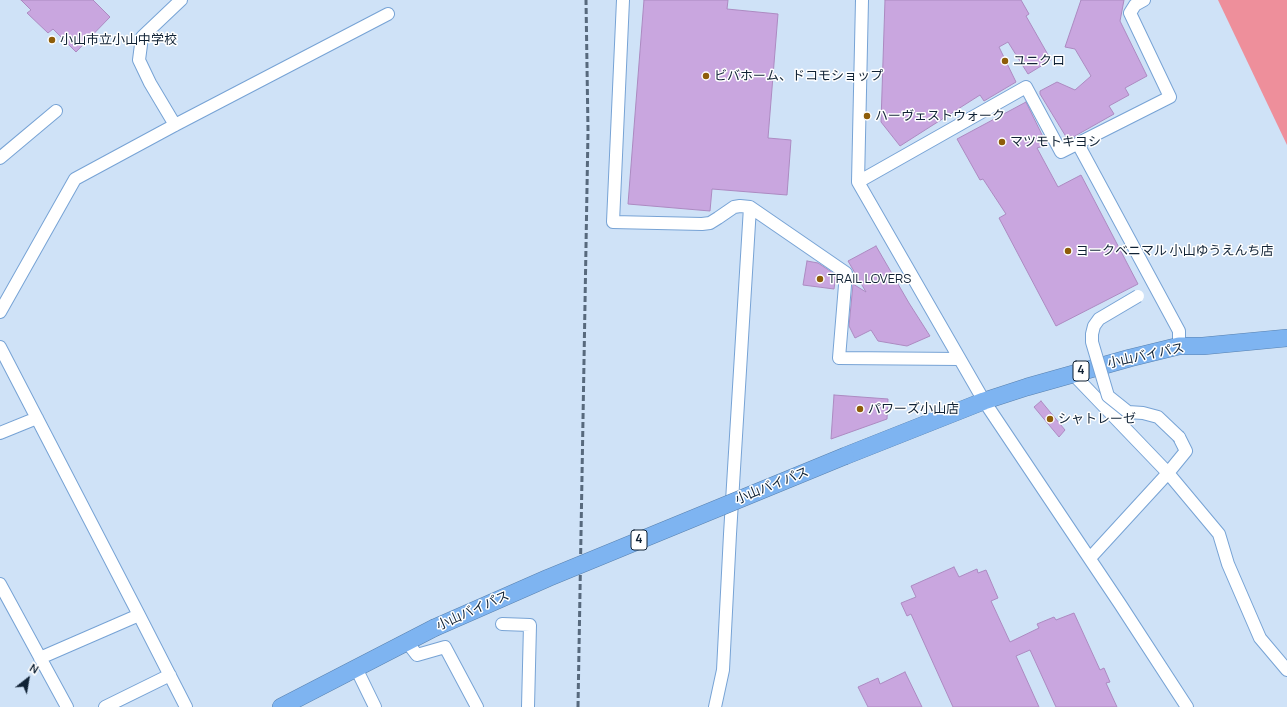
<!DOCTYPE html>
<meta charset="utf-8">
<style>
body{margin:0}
#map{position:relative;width:1287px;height:707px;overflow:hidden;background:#cfe2f7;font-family:Manrope,sans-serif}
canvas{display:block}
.north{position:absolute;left:8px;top:659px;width:40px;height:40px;-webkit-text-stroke:3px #fff;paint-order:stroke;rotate:31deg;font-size:11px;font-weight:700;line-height:16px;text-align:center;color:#102235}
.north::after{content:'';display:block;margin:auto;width:14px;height:18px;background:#102235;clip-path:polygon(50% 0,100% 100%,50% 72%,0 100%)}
</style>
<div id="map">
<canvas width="1287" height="707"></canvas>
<div class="north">N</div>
</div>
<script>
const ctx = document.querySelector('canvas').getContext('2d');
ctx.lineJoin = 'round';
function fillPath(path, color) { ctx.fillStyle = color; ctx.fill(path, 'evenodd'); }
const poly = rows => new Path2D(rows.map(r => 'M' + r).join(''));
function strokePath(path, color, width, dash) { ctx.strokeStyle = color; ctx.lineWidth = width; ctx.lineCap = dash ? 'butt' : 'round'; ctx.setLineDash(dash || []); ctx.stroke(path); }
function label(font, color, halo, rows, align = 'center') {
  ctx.font = font + ' Manrope,"Noto Sans JP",sans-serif'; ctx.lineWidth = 3; ctx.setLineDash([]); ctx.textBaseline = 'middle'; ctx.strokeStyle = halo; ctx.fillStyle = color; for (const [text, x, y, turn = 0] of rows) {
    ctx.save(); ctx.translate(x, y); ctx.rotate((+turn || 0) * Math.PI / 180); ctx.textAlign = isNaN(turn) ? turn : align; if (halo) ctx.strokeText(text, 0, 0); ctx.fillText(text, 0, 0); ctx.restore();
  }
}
fillPath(poly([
 [1218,0,1287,0,1287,145]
]), '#ee8f9b');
const building = poly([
 [21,0,93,0,110,17,76,52,53,29,48,33,27,13,31,10,21,0],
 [644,0,728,0,727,9,778,14,768,138,791,140,787,195,712,189,710,211,628,204,644,0],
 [885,0,1021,0,1029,14,1026,16,1051,60,1028,74,1008,42,999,47,1016,82,984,101,980,95,900,146,881,122,885,0],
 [1081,0,1124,0,1120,21,1147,76,1125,88,1129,95,1109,106,1114,114,1068,140,1040,94,1040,91,1057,82,1075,90,1091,76,1075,49,1065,47,1081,0],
 [1026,102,1047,145,1037,148,1058,187,1081,175,1138,284,1056,326,999,218,1006,214,983,179,980,180,957,139,1026,102],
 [876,246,909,303,930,336,907,346,878,341,871,330,855,338,849,326,853,284,866,292,848,261,876,246],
 [807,261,818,263,836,275,834,289,803,285,807,261],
 [834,395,888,399,887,419,831,439,834,395],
 [1041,401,1065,430,1059,437,1034,407,1041,401],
 [954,567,959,577,977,569,978,573,986,570,998,598,991,601,1010,642,1039,628,1037,624,1054,617,1056,620,1074,613,1100,670,1104,668,1110,682,1106,683,1117,707,1056,707,1030,650,1016,656,1039,707,953,707,911,614,907,616,901,603,916,597,911,586,954,567],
 [905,672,922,707,868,707,858,687,878,678,880,684,905,672]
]);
fillPath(building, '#c9a6df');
strokePath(building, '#ac8ac1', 1);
const minor = poly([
 [623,0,613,222,702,224,710,223,718,218,734,207,740,206,750,207,846,273,839,358,959,359],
 [862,0,858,182,984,401,1120,604,1187,707],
 [175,125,150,83,139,60,142,37,181,0],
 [1078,144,1179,331,1179,346],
 [0,158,56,111],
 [858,182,1026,87,1061,152,1170,97,1130,13,1135,5,1144,0],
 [0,312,75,179,175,125,388,14],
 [0,347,139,615,186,707],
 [1072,373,1168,473,1219,534,1228,564,1260,638,1287,670],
 [0,433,37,418],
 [1090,558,1168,473,1186,451,1179,437],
 [0,584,67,707],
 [502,624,530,625,528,707],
 [407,642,417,655,445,647,477,707],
 [40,658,139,615],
 [356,668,375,707],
 [105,707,170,675],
 [715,707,723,670,730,534,750,207]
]);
const highway = poly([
 [845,456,984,401,1027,387,1130,358,1179,346,1203,346,1287,338],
 [281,707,434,628]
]);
strokePath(minor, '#77a3d5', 14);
strokePath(highway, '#5881af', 18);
strokePath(minor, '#fff', 12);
strokePath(highway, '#7eb4f1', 17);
strokePath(poly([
 [578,707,588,131,586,0]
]), '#57697d', 3, [6, 3]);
const minorBridge = poly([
 [1138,296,1099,319,1094,326,1092,334,1092,342,1108,396,1128,412,1143,413,1158,417,1179,437]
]);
const highwayBridge = poly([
 [434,628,548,578,845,456]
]);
strokePath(minorBridge, '#77a3d5', 14, []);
strokePath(highwayBridge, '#5881af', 18, []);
strokePath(minorBridge, '#fff', 12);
strokePath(highwayBridge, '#7eb4f1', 17);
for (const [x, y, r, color] of [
 [52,40,4,"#8e5d09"],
 [1005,61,4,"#8e5d09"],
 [706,76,4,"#8e5d09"],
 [867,116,4,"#8e5d09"],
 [1002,142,4,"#8e5d09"],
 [1068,251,4,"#8e5d09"],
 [820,279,4,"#8e5d09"],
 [860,409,4,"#8e5d09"],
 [1050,419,4,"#8e5d09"]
]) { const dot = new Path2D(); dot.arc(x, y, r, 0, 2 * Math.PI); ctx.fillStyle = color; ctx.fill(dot); strokePath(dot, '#fff', 1.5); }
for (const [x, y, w] of [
 [1081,371,16],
 [639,540,16]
]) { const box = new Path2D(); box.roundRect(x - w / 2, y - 10, w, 20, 3); ctx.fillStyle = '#fff'; ctx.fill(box); strokePath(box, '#102235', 1); }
label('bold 12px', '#102235', null, [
 ["4",1081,371],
 ["4",639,540]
]);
label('13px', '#102235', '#fff', [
 ["小山市立小山中学校",60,40],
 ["ユニクロ",1013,61],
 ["ビバホーム、ドコモショップ",714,76],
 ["ハーヴェストウォーク",875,116],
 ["マツモトキヨシ",1010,142],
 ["ヨークベニマル 小山ゆうえんち店",1076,251],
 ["TRAIL LOVERS",828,279],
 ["パワーズ小山店",868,409],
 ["シャトレーゼ",1058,419]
], 'left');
label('13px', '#102235', '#fff', [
 ["小山バイパス",1146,356,-12],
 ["小山バイパス",772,486,-22],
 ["小山バイパス",473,611,-24]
]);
</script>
